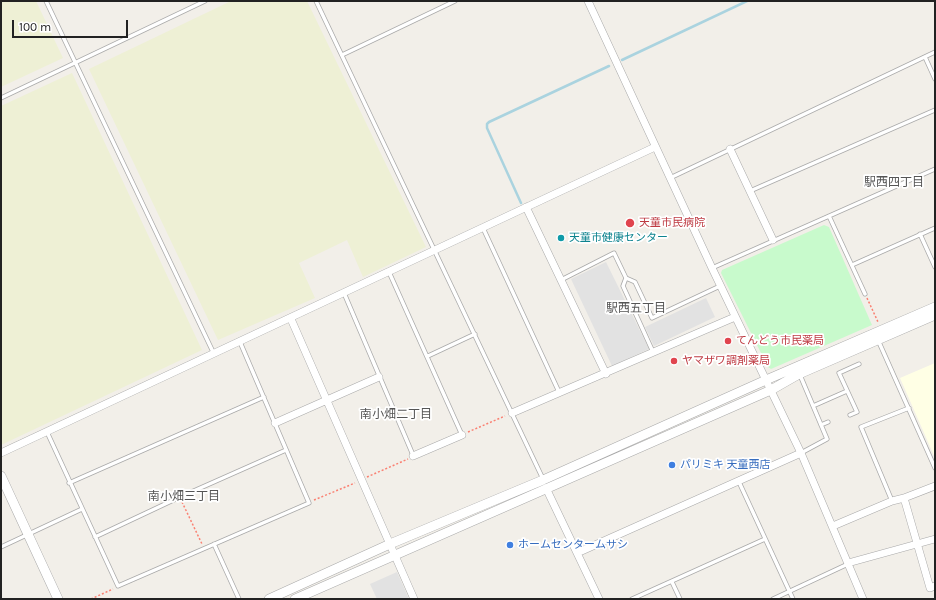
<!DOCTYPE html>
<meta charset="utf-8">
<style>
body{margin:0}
#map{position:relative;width:936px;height:600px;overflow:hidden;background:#f2efe9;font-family:Karla,sans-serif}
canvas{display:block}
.frame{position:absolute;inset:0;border:2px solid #222;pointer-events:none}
.scale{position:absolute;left:12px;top:20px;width:116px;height:18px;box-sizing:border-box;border:2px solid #222;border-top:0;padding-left:5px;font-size:12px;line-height:14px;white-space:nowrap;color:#222;-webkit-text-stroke:3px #fff;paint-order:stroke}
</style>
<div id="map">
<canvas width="936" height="600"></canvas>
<div class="frame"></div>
<div class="scale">100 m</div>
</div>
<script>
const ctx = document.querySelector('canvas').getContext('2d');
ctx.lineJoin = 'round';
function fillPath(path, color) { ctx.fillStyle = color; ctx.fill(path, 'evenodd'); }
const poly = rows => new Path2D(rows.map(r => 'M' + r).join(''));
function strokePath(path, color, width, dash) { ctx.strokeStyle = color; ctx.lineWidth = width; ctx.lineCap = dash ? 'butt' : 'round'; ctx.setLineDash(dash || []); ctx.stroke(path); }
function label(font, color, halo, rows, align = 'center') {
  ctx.font = font + ' Karla,"Noto Sans JP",sans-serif'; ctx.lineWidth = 3.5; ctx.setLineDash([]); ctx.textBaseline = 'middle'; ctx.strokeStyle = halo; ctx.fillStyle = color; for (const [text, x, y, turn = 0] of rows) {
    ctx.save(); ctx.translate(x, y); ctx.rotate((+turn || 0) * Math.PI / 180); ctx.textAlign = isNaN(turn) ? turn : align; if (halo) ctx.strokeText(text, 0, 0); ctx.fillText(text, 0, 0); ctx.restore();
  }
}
fillPath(poly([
 [935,363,935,458,900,378]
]), '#ffffe5');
fillPath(poly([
 [1,1,36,1,63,58,1,87],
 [231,1,307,1,426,247,363,277,347,240,299,263,315,298,218,340,89,69],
 [72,73,202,350,1,445,1,106]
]), '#eef0d5');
fillPath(poly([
 [824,225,829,227,872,325,771,369,768,367,721,273,722,270]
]), '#c8facc');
fillPath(poly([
 [606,262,649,349,612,366,571,279],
 [706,298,715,317,654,346,645,327],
 [397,572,409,599,377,599,370,584]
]), '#e2e2e2');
strokePath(poly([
 [622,60,747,1],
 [521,203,487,128,487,124,489,122,609,66]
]), '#aad3df', 2.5);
const service = poly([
 [46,1,214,354],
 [316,1,543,479],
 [342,55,455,1],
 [925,57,935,79],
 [1,98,205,1],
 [670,178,935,52],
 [750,191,935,110],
 [829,216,865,294],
 [483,228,559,392],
 [920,234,935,267],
 [852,265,935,228],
 [712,268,935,169],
 [389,272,462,435],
 [626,278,623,286,653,352],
 [561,280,614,253,626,278,635,282,652,318,720,286],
 [344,293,413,455],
 [878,340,935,468],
 [428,356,475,334],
 [800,375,827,439,801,453],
 [813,406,847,391],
 [850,415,857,412,839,373,859,364],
 [821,425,828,422],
 [47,432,118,586,309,503,240,342],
 [739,482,793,599],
 [69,483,264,397],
 [892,501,861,427,909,408],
 [95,537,180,497,286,450],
 [214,544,239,599],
 [1,547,82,509],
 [672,582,680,599],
 [632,599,765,539],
 [773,599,848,564]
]);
const minor = poly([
 [588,1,712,268,801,453,863,599],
 [730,149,773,240],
 [526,207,606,374],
 [291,319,414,599],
 [512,413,735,317],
 [275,423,379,377],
 [1,453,655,147],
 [413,456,462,435],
 [546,488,599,599],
 [904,498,930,588,935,586],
 [833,526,892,501,904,498,935,486],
 [577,553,801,453],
 [848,563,935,539]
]);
const tertiary = poly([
 [1,476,58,599],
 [269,599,390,544,543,480,766,380,935,307],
 [295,599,771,390,799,374,935,315]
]);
strokePath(service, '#a9a9a9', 5);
strokePath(minor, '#a9a9a9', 8);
strokePath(tertiary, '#a9a9a9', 10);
strokePath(poly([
 [867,298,878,322],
 [468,432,505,416],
 [367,477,408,459],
 [314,500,355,483],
 [182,502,202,544],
 [91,599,113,589]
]), '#fa8072', 1.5, [2, 2]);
strokePath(service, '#fff', 3.5);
strokePath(minor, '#fff', 7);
strokePath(tertiary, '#fff', 9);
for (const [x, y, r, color] of [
 [630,223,5,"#e0444e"],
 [561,238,4,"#0f9aa8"],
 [728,341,4,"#e0444e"],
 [674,361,4,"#e0444e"],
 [672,465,4,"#3f7fe0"],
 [510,545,4,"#3f7fe0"]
]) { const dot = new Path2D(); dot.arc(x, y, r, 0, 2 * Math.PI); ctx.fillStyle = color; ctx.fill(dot); strokePath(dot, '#fff', 1.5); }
label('11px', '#be3a42', '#fff', [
 ["天童市民病院",639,223],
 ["てんどう市民薬局",736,341],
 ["ヤマザワ調剤薬局",682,361]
], 'left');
label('11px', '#0d838f', '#fff', [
 ["天童市健康センター",569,238]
], 'left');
label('11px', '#366cbe', '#fff', [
 ["パリミキ 天童西店",680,465],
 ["ホームセンタームサシ",518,545]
], 'left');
label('12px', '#555', '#fff', [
 ["駅西四丁目",894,183],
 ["駅西五丁目",636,309],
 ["南小畑二丁目",396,415],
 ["南小畑三丁目",184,497]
]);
</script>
